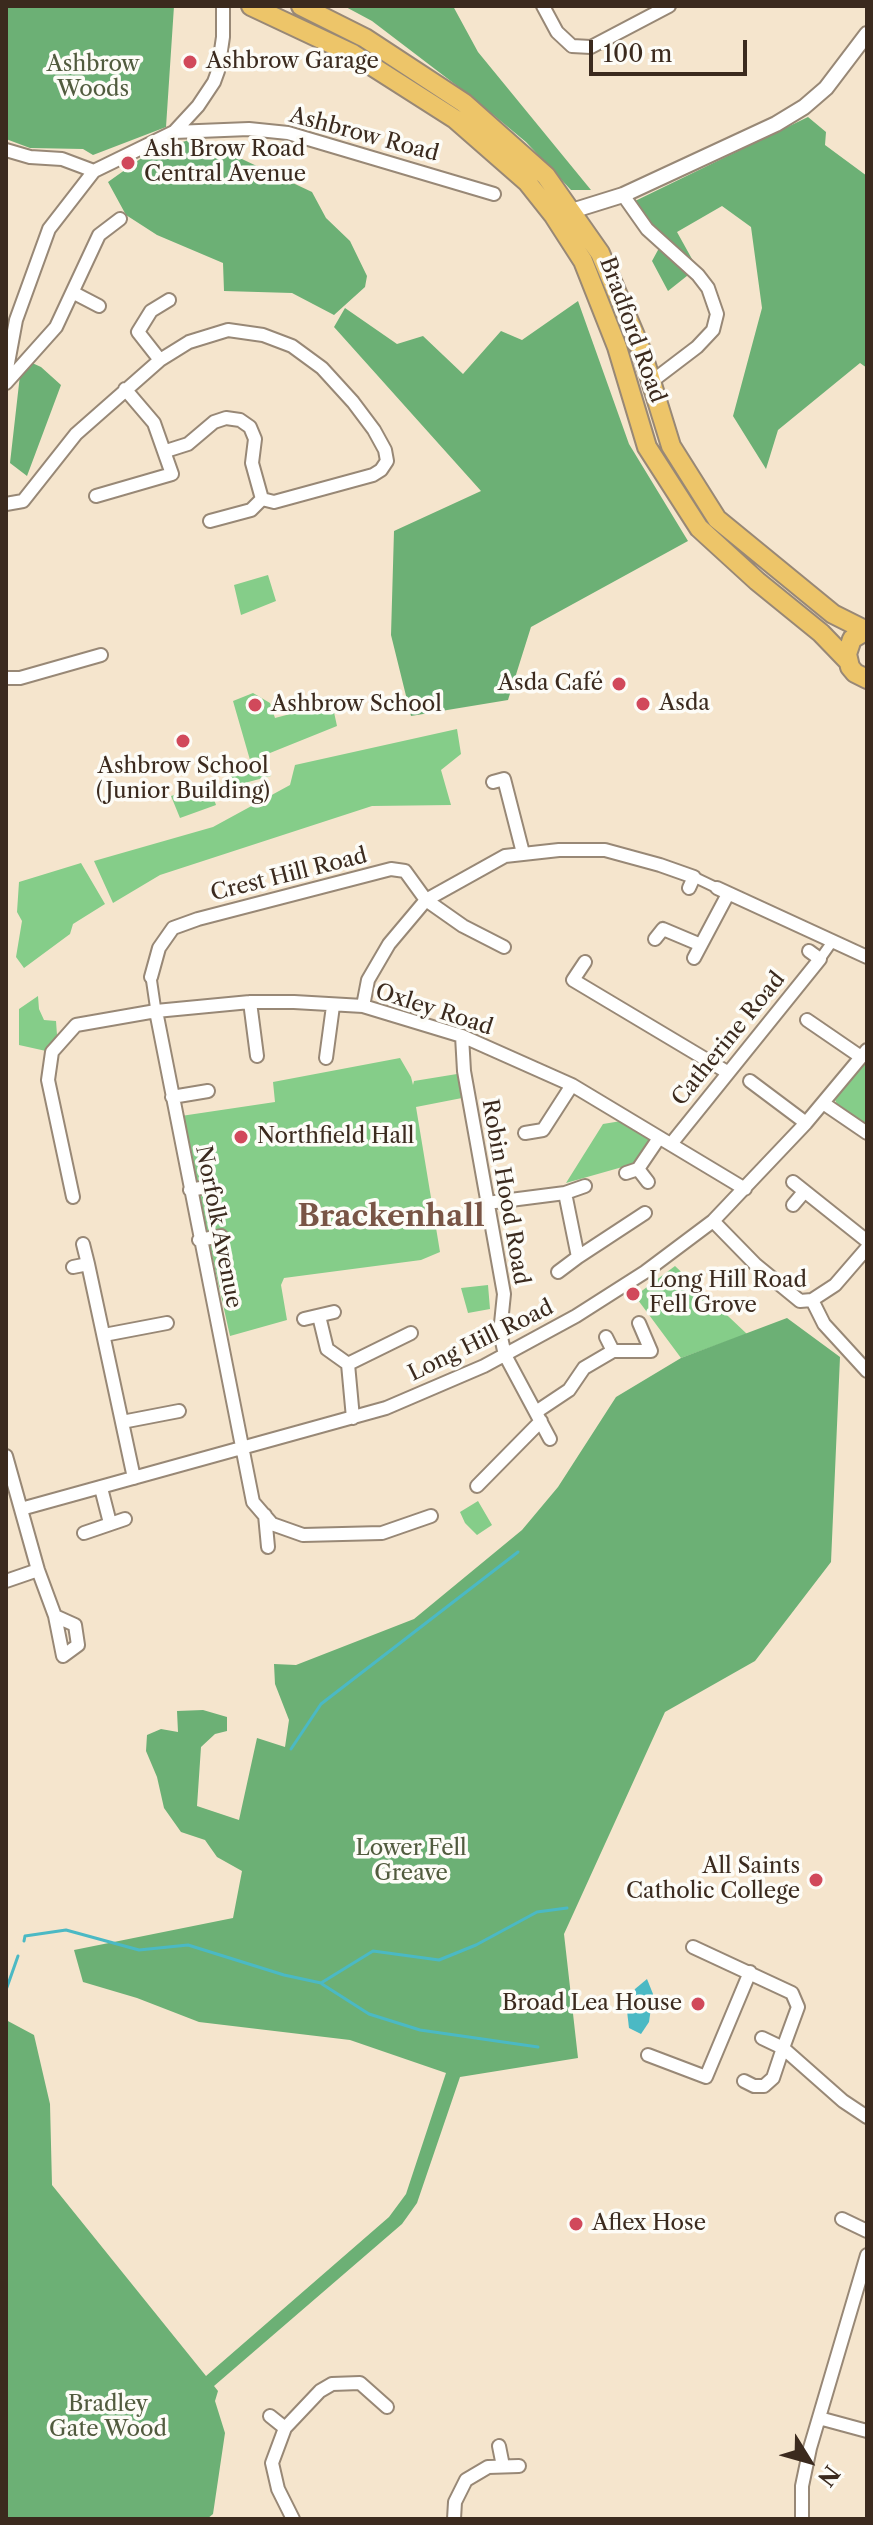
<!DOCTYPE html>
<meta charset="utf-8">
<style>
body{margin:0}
#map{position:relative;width:873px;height:2525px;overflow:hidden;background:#f5e5cd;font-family:"Libre Caslon Text",serif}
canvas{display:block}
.frame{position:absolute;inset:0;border:8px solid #3b2a1e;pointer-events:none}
.north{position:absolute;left:769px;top:2421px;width:80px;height:80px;-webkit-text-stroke:6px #fdfcf7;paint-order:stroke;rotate:127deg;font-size:22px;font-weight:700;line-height:32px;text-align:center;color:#3b2a1e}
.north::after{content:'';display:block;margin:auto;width:28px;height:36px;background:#3b2a1e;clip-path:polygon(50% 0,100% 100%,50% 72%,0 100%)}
.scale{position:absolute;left:589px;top:40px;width:158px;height:36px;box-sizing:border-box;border:4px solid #3b2a1e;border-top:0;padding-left:10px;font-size:24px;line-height:28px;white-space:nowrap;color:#3b2a1e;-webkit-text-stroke:6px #fdfcf7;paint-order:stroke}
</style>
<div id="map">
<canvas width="873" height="2525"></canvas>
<div class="frame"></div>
<div class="north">N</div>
<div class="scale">100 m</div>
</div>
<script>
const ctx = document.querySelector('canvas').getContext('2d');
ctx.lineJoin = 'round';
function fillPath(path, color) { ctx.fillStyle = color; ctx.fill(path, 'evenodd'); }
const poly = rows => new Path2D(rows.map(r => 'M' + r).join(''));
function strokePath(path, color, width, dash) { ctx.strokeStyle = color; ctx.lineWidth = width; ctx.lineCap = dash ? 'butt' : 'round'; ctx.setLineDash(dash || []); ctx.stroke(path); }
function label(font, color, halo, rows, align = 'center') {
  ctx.font = font + ' "Libre Caslon Text",serif'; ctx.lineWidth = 7; ctx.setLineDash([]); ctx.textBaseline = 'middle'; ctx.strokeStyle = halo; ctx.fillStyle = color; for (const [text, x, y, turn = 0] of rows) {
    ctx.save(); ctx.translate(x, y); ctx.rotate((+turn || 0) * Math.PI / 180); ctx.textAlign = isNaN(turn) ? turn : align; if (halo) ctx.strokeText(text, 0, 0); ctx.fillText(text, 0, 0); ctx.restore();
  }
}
fillPath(poly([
 [268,575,276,601,241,615,234,585],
 [253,693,270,703,275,718,332,703,337,726,265,755,271,776,233,786,229,768,250,760,233,701],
 [457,729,461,754,441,770,451,805,372,806,160,875,113,903,94,861,213,827,290,785,295,765],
 [209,785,216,805,180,818,171,796],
 [81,863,105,904,73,924,70,934,24,968,16,957,22,921,17,912,19,882],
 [38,996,39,1009,44,1020,56,1021,57,1035,46,1051,19,1045,19,1009],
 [400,1058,411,1077,413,1085,414,1081,457,1074,462,1098,416,1107,440,1252,421,1260,284,1278,281,1285,287,1320,230,1336,181,1116,275,1102,273,1082],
 [867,1058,867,1128,838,1106,835,1100],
 [621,1121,652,1139,633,1164,566,1183,603,1124],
 [675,1266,747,1334,681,1358,635,1296],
 [488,1285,490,1309,468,1313,461,1288],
 [478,1501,492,1525,477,1535,465,1523,460,1512]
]), '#85cd89');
fillPath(poly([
 [6,6,174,6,166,127,93,155,83,149,30,148,6,139],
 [344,6,453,6,478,52,591,190,571,190,526,142,473,98,372,21],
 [808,117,826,132,825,145,867,176,867,368,860,363,778,430,766,469,733,416,762,308,751,227,722,206,677,232,697,268,668,291,652,261,664,239,633,202],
 [189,140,210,144,312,192,326,218,350,241,367,276,365,287,334,315,292,293,224,291,223,263,157,235,126,215,108,182,150,152],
 [578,301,629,444,688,541,531,627,508,700,411,716,391,635,394,531,481,491,334,327,345,308,397,344,423,336,463,374,501,331,522,340],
 [30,362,41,367,61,385,27,476,10,463,20,375],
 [787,1318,840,1357,831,1562,755,1661,665,1712,564,1934,578,2058,460,2077,417,2203,402,2224,214,2386,218,2391,215,2401,225,2433,213,2514,207,2519,6,2519,6,2020,34,2035,50,2104,52,2185,206,2376,389,2217,406,2194,446,2073,350,2040,199,2022,137,1998,83,1982,74,1950,233,1918,242,1871,217,1857,205,1840,181,1832,164,1808,157,1777,146,1751,147,1735,161,1729,178,1732,177,1711,203,1710,227,1717,227,1731,215,1734,201,1747,197,1806,239,1820,257,1738,285,1747,289,1720,275,1684,274,1664,296,1665,414,1619,522,1530,558,1487,616,1397,681,1358]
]), '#6cb075');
fillPath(poly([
 [647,1979,653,1994,649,2022,641,2034,629,2028,627,2011,635,1989]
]), '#4bb9c4');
strokePath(poly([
 [291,1749,321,1704,518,1552],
 [24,1941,25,1936,66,1930,139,1950,188,1945,284,1975,321,1983,373,1951,439,1960,476,1945,537,1912,567,1908],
 [322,1984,369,2014,420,2030,538,2047],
 [6,1990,18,1956]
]), '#4bb9c4', 3);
const pedestrian = poly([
 [694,877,717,888],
 [820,959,832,942],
 [151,977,156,1011]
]);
const minor = poly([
 [543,6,557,32,572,46,591,47,669,6],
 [174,132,249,129,288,133,494,194],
 [6,150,30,157,62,159,94,171],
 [623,195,647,229,698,275,708,288,717,314,713,330,697,347,651,382],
 [74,293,99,306],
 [160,360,189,342,228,330,263,335,292,346,322,368,353,402,374,430,385,450,387,461,381,470,373,475,274,502,262,499,252,463,255,439,250,427,240,420,226,418,214,422,188,444,166,451],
 [6,374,16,320,49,229,94,171,174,132,198,106,214,82,218,71,223,37,223,6],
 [6,383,56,327,99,235,120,219],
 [96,496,172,474,154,423,125,389],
 [6,504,23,501,76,434,160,360,138,332,151,311,169,300],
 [210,521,251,510,262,499],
 [6,678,20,678,101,655],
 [493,782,504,779,523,853],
 [717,888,867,957],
 [655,939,663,929,701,945],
 [694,958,728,894],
 [585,962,573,980,727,1072],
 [151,977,159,948,173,928,198,919,391,869,405,871,426,900,463,926,504,947],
 [250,1002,257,1056],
 [363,1006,368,980,389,944,426,900,505,856,559,850,605,850,660,865,694,877,689,888],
 [156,1011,253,1502,272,1524,303,1535,382,1533,431,1516],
 [807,1020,861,1057],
 [462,1036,464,1071,504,1294,500,1333,505,1355,550,1439],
 [326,1058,333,1006],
 [750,1081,806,1123],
 [172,1097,208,1091],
 [823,1103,867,1133],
 [525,1133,543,1130,572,1085],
 [671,1144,820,959,809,951],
 [638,1169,648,1182],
 [626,1173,638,1169,659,1138],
 [793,1182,867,1241],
 [190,1190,206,1187],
 [73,1197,48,1080,52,1052,76,1025,156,1011,250,1002,294,1002,363,1006,462,1036,572,1085,745,1189],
 [487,1203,565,1193,585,1186],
 [793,1205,804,1192],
 [713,1221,756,1265,800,1301,812,1300,835,1285,867,1248],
 [199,1240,221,1236],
 [83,1244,88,1264],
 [578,1257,645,1213],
 [73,1267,88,1264,134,1478],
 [558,1272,578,1257,565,1193],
 [812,1300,824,1324,867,1371],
 [319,1316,327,1349,348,1364,353,1418],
 [304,1319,334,1312],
 [104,1335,167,1323],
 [606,1337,613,1351],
 [348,1364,411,1333],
 [536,1412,569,1390,584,1368,613,1351,651,1351,639,1323],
 [122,1422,179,1411],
 [6,1456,38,1570,55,1616,63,1656,78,1645,75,1625,55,1616],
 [477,1486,541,1421],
 [101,1488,110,1523],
 [21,1509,386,1408,484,1366,576,1316,645,1272,713,1221,806,1123,867,1050],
 [265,1515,268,1547],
 [84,1533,125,1519],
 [6,1581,38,1570],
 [693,1947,792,1993,798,2007,783,2048,843,2101,867,2117],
 [648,2055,706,2077,750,1972],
 [744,2081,754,2086,764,2086,773,2078,783,2048,762,2038],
 [842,2219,867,2231],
 [270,2416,285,2428],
 [819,2418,867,2431],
 [499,2446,503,2466],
 [293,2519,278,2489,272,2463,285,2428,320,2391,332,2384,360,2383,387,2407],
 [454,2519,455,2502,466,2480,488,2467,519,2466],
 [802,2519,802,2486,810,2448,867,2255]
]);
const tertiary = poly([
 [562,214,623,195,776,124,804,107,826,88,867,34]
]);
const primary = poly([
 [251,6,353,54,455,119,527,182,554,216,583,261,617,347,647,447,699,528,757,581,821,633,848,661],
 [301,6,365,38,464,103,546,176,600,253,642,352,671,446,717,519,833,614,865,630],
 [867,630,852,639,847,654,850,667,855,673,867,679]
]);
strokePath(pedestrian, '#988876', 13);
strokePath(minor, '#988876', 16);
strokePath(tertiary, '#988876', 18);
strokePath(primary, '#988876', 22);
strokePath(pedestrian, '#fff', 9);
strokePath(minor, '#fff', 12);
strokePath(tertiary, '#fff', 14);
strokePath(primary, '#edc569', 18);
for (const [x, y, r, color] of [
 [190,62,8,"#d1495b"],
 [128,163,8,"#d1495b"],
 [619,684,8,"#d1495b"],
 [643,704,8,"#d1495b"],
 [255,705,8,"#d1495b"],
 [183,741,8,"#d1495b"],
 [241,1137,8,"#d1495b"],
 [633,1294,8,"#d1495b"],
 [816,1880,8,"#d1495b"],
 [698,2004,8,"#d1495b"],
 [576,2224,8,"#d1495b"]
]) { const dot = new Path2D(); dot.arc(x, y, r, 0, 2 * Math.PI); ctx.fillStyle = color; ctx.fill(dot); strokePath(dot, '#fdfcf7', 3); }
label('22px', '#3b2a1e', '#fdfcf7', [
 ["Ashbrow Garage",206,62],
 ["Ash Brow Road",144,150],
 ["Central Avenue",144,175],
 ["Asda Café",603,684,"right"],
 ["Asda",659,704],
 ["Ashbrow School",271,705],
 ["Ashbrow School",183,767,"center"],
 ["(Junior Building)",183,792,"center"],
 ["Northfield Hall",257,1137],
 ["Long Hill Road",649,1281],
 ["Fell Grove",649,1306],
 ["All Saints",800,1867,"right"],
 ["Catholic College",800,1892,"right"],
 ["Broad Lea House",682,2004,"right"],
 ["Aflex Hose",592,2224]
], 'left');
label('22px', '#515b3e', '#fdfcf7', [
 ["Ashbrow",93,65],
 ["Woods",93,90],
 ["Lower Fell",411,1849],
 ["Greave",411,1874],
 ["Bradley",108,2405],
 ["Gate Wood",108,2430]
]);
label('22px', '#3b2a1e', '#fdfcf7', [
 ["Ashbrow Road",364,135,15],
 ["Bradford Road",632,330,70],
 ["Crest Hill Road",289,875,-14],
 ["Oxley Road",434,1010,18],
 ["Catherine Road",729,1039,-51],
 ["Robin Hood Road",505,1192,80],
 ["Norfolk Avenue",218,1227,79],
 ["Long Hill Road",481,1341,-26]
]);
label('bold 30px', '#795546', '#fdfcf7', [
 ["Brackenhall",391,1217]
]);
</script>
